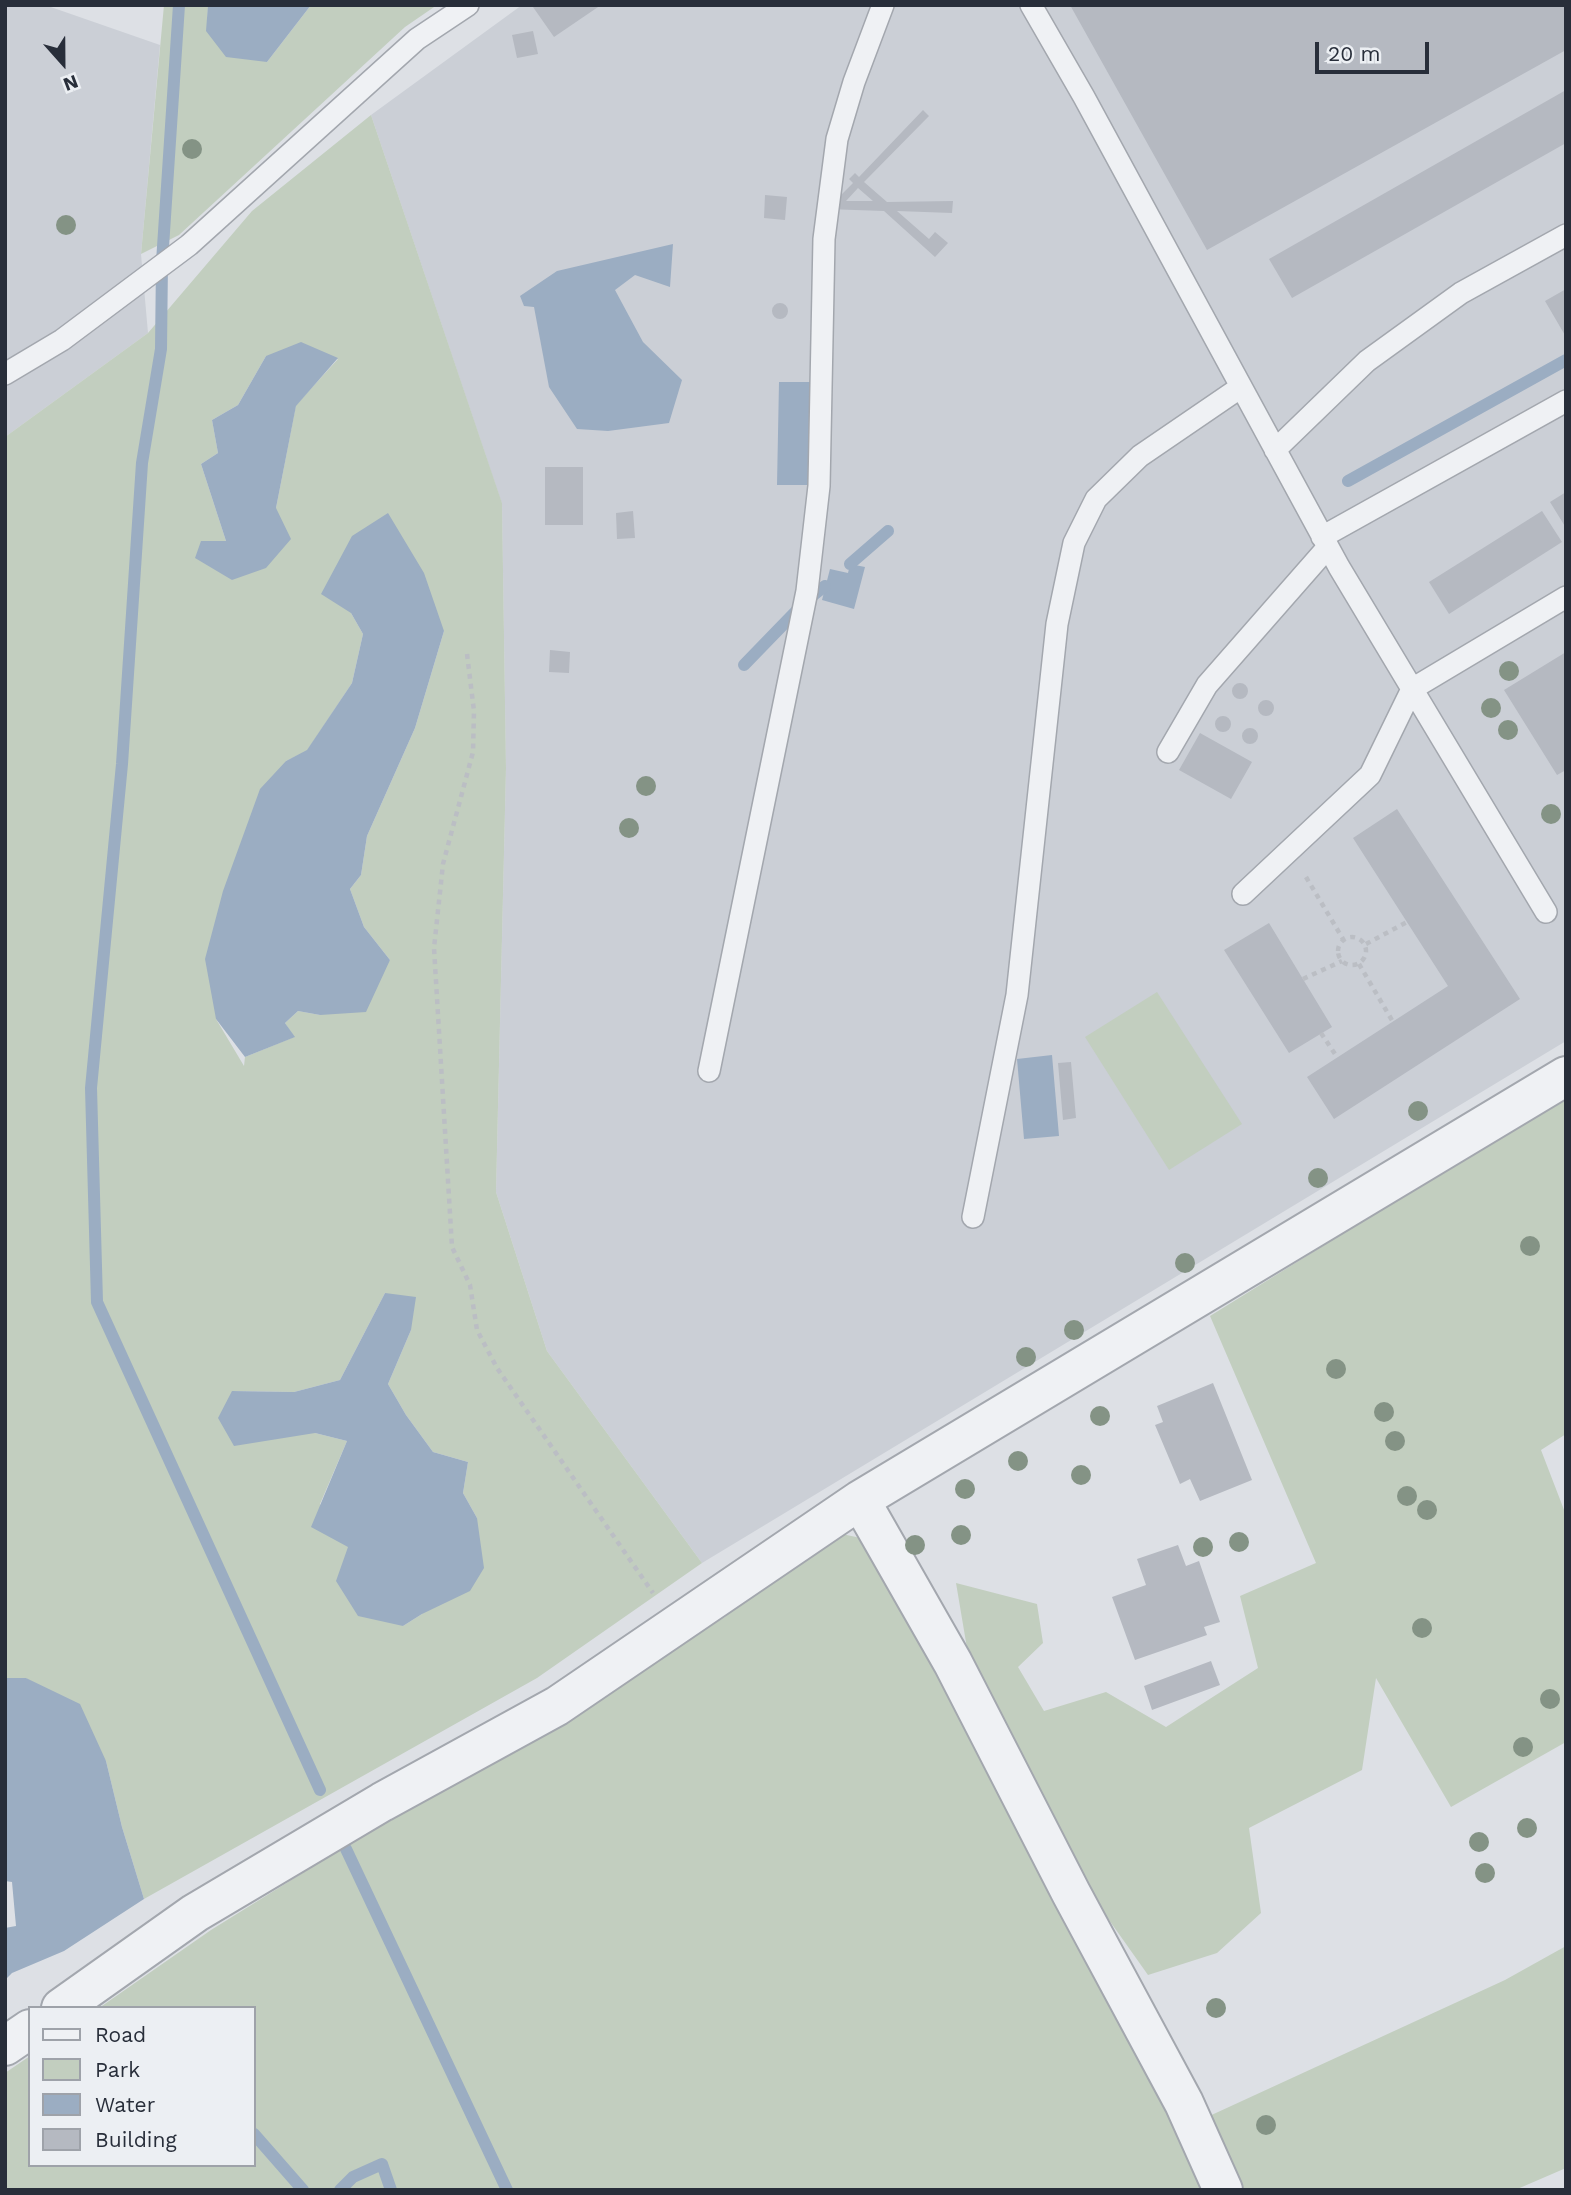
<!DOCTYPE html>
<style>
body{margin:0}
#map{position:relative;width:1571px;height:2195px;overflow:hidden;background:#dde0e5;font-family:"Work Sans",sans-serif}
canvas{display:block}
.frame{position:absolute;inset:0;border:7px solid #282e3a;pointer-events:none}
.legend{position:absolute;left:28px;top:2006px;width:228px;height:161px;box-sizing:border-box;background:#eceff3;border:2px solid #9ea2a9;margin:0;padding:9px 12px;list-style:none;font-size:21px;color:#282e3a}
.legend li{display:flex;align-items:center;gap:14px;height:35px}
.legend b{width:35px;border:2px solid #9ea2a9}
.north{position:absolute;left:28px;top:28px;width:70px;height:70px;-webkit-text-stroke:5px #eceff3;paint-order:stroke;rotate:159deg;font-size:19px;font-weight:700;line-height:28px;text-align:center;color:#282e3a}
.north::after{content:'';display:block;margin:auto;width:24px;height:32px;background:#282e3a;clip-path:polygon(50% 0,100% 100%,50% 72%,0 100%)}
.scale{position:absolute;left:1315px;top:42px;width:114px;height:32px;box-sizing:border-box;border:4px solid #282e3a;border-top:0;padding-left:9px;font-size:21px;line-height:24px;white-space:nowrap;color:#282e3a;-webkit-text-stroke:5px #eceff3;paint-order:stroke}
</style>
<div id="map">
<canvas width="1571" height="2195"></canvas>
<div class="frame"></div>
<ul class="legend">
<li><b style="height:9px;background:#eff1f4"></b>Road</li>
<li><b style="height:19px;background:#c2cebf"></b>Park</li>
<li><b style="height:19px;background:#9badc2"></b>Water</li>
<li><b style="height:19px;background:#b5b9c1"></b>Building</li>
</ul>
<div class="north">N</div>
<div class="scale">20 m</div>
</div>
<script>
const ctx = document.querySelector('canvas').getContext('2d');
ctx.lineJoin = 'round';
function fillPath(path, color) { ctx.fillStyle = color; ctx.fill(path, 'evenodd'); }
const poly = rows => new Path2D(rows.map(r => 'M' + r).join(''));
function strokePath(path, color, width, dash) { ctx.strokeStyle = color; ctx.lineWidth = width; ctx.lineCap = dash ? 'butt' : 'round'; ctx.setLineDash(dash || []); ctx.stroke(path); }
fillPath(poly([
 [5,5,45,5,160,45,141,254,148,333,5,437],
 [522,5,1566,5,1566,1041,702,1563,547,1351,496,1192,506,768,502,504,371,115]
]), '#cbcfd6');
fillPath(poly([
 [164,5,208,5,207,31,267,62,311,5,437,5,405,27,179,235,141,254],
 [371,115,502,503,506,768,496,1192,547,1351,702,1563,537,1678,144,1899,122,1827,106,1761,26,1678,5,1678,5,437,148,333,252,211],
 [266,356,338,359,296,405,276,508,232,580,226,541,201,464,218,453,212,420,238,405],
 [351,613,444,631,415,728,367,836,361,875,350,889,364,927,390,960,320,1015,298,1011,285,1023,294,1037,245,1057,244,1066,216,1019,286,761,307,751,352,683,363,634],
 [385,1293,411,1330,388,1384,406,1415,433,1452,468,1462,463,1493,477,1518,422,1614,403,1626,320,1504,347,1441,315,1433,232,1391,294,1392,340,1380],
 [1157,992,1242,1124,1169,1170,1085,1037],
 [1566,1095,1566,1434,1541,1450,1566,1515,1566,1742,1451,1807,1376,1678,1362,1770,1249,1828,1261,1913,1217,1953,1148,1975,1046,1831,968,1654,956,1583,1037,1604,1043,1643,1018,1667,1044,1711,1106,1692,1166,1727,1258,1668,1240,1596,1316,1563,1210,1316],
 [842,1534,870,1540,1212,2190,5,2190,5,2073,30,2056,30,2165,254,2165,254,2008,99,2008,211,1930,457,1777,587,1702,725,1617,786,1560],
 [1566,1946,1566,2168,1515,2190,1239,2190,1205,2118,1505,1980]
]), '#c2cebf');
fillPath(poly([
 [208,5,311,5,267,62,226,57,206,31],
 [673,244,670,287,635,275,615,290,643,342,682,380,669,423,608,431,577,429,549,387,534,307,524,306,520,296,557,271],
 [301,342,338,358,296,406,276,508,291,539,266,568,232,580,195,558,201,541,226,541,201,464,218,453,212,420,238,405,266,356],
 [779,382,816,382,814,485,777,485],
 [388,513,424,573,444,631,415,728,367,836,361,875,350,889,364,927,390,960,366,1012,320,1015,298,1011,285,1023,295,1037,245,1057,216,1019,205,959,223,891,260,789,286,761,307,750,352,683,363,634,351,613,321,594,352,536],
 [850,564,865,567,854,609,822,600,830,569,848,573],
 [1052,1055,1059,1136,1024,1139,1017,1059],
 [385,1293,416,1297,411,1330,388,1384,406,1415,433,1452,468,1462,463,1493,477,1518,484,1568,470,1591,422,1614,403,1626,358,1616,336,1581,348,1547,311,1527,347,1441,315,1433,234,1446,218,1418,232,1391,294,1392,340,1380],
 [5,1678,26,1678,80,1704,106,1761,122,1827,144,1899,64,1951,12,1973,5,1980,5,1928,16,1926,12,1882,5,1881]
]), '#9badc2');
strokePath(poly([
 [179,5,162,262,161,349,142,463,122,764,91,1088,97,1302,320,1790],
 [1348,481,1566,360],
 [850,564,888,531],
 [744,665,807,600,825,586],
 [346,1849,507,2190],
 [254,2134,303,2190],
 [340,2190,353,2177,382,2164,391,2190]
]), '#9badc2', 12);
fillPath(poly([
 [537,5,601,5,554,37,533,7],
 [1070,5,1566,5,1566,50,1207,250],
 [533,31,538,54,517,58,512,35],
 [1566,90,1566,143,1292,298,1269,259],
 [923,110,929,116,864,182,887,202,953,201,952,213,897,211,929,239,935,232,948,243,935,257,884,211,826,209,827,198,840,196,853,183,849,179,855,173,859,177],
 [858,188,873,201,846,201],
 [765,195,787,197,785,220,764,218],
 [1566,289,1566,337,1545,301],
 '772 311a8 8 0 1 1 16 0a8 8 0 1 1-16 0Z',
 [545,467,583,467,583,525,545,525],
 [1566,492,1566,528,1550,502],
 [633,511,635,538,617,539,616,513],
 [1542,511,1562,542,1449,614,1429,582],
 [550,650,570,652,569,673,549,672],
 [1566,652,1566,770,1557,775,1504,690],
 '1232 691a8 8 0 1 1 16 0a8 8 0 1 1-16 0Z',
 '1258 708a8 8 0 1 1 16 0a8 8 0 1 1-16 0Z',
 '1215 724a8 8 0 1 1 16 0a8 8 0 1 1-16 0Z',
 '1242 736a8 8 0 1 1 16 0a8 8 0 1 1-16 0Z',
 [1200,733,1252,762,1231,799,1179,770],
 [1397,809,1520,999,1334,1119,1307,1077,1448,986,1353,838],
 [1269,923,1332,1027,1289,1053,1224,950],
 [1071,1062,1076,1118,1063,1120,1058,1063],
 [1213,1383,1252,1480,1200,1501,1190,1479,1180,1484,1155,1425,1163,1422,1157,1406],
 [1178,1545,1186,1566,1199,1561,1220,1622,1204,1627,1207,1635,1135,1660,1112,1597,1146,1585,1137,1559],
 [1211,1661,1220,1685,1152,1710,1144,1686]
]), '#b5b9c1');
const lane = poly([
 [1031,5,1084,97,1339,567,1546,912],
 [5,374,62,340,189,245,417,39,468,5],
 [1275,450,1367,361,1461,293,1566,235],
 [1322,537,1566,401],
 [1168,752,1207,685,1328,547],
 [1243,894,1370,775,1412,689,1566,597],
 [709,1071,807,591,819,486,824,239,837,139,854,82,883,5],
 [973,1217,1017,995,1057,624,1074,543,1096,499,1140,456,1241,387]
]);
const street = poly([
 [860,1500,953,1663,1071,1893,1184,2103,1223,2190],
 [61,2008,195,1913,382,1802,557,1706,860,1500,1566,1076],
 [5,2046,30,2029]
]);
strokePath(lane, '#a3a7ae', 24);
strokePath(street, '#a3a7ae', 42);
strokePath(poly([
 [467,654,474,711,473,752,443,864,434,948,452,1247,470,1285,477,1330,497,1368,653,1593],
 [1306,877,1343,939],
 '1338 951a14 14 0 1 1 28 0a14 14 0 1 1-28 0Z',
 [1366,944,1407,922],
 [1359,964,1393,1022],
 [1303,979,1342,961],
 [1321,1033,1337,1057]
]), '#bbbec4', 4.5, [5, 5]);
strokePath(lane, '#eff1f4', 21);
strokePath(street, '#eff1f4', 38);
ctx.fillStyle = '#849385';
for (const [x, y] of [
 [192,149],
 [66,225],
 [1509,671],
 [1491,708],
 [1508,730],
 [646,786],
 [1551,814],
 [629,828],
 [1418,1111],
 [1318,1178],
 [1530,1246],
 [1185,1263],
 [1074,1330],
 [1026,1357],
 [1336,1369],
 [1384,1412],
 [1100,1416],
 [1395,1441],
 [1018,1461],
 [1081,1475],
 [965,1489],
 [1407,1496],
 [1427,1510],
 [961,1535],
 [1239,1542],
 [915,1545],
 [1203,1547],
 [1422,1628],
 [1550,1699],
 [1523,1747],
 [1527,1828],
 [1479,1842],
 [1485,1873],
 [1216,2008],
 [1266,2125]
]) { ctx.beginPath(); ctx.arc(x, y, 10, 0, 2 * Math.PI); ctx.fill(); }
</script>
